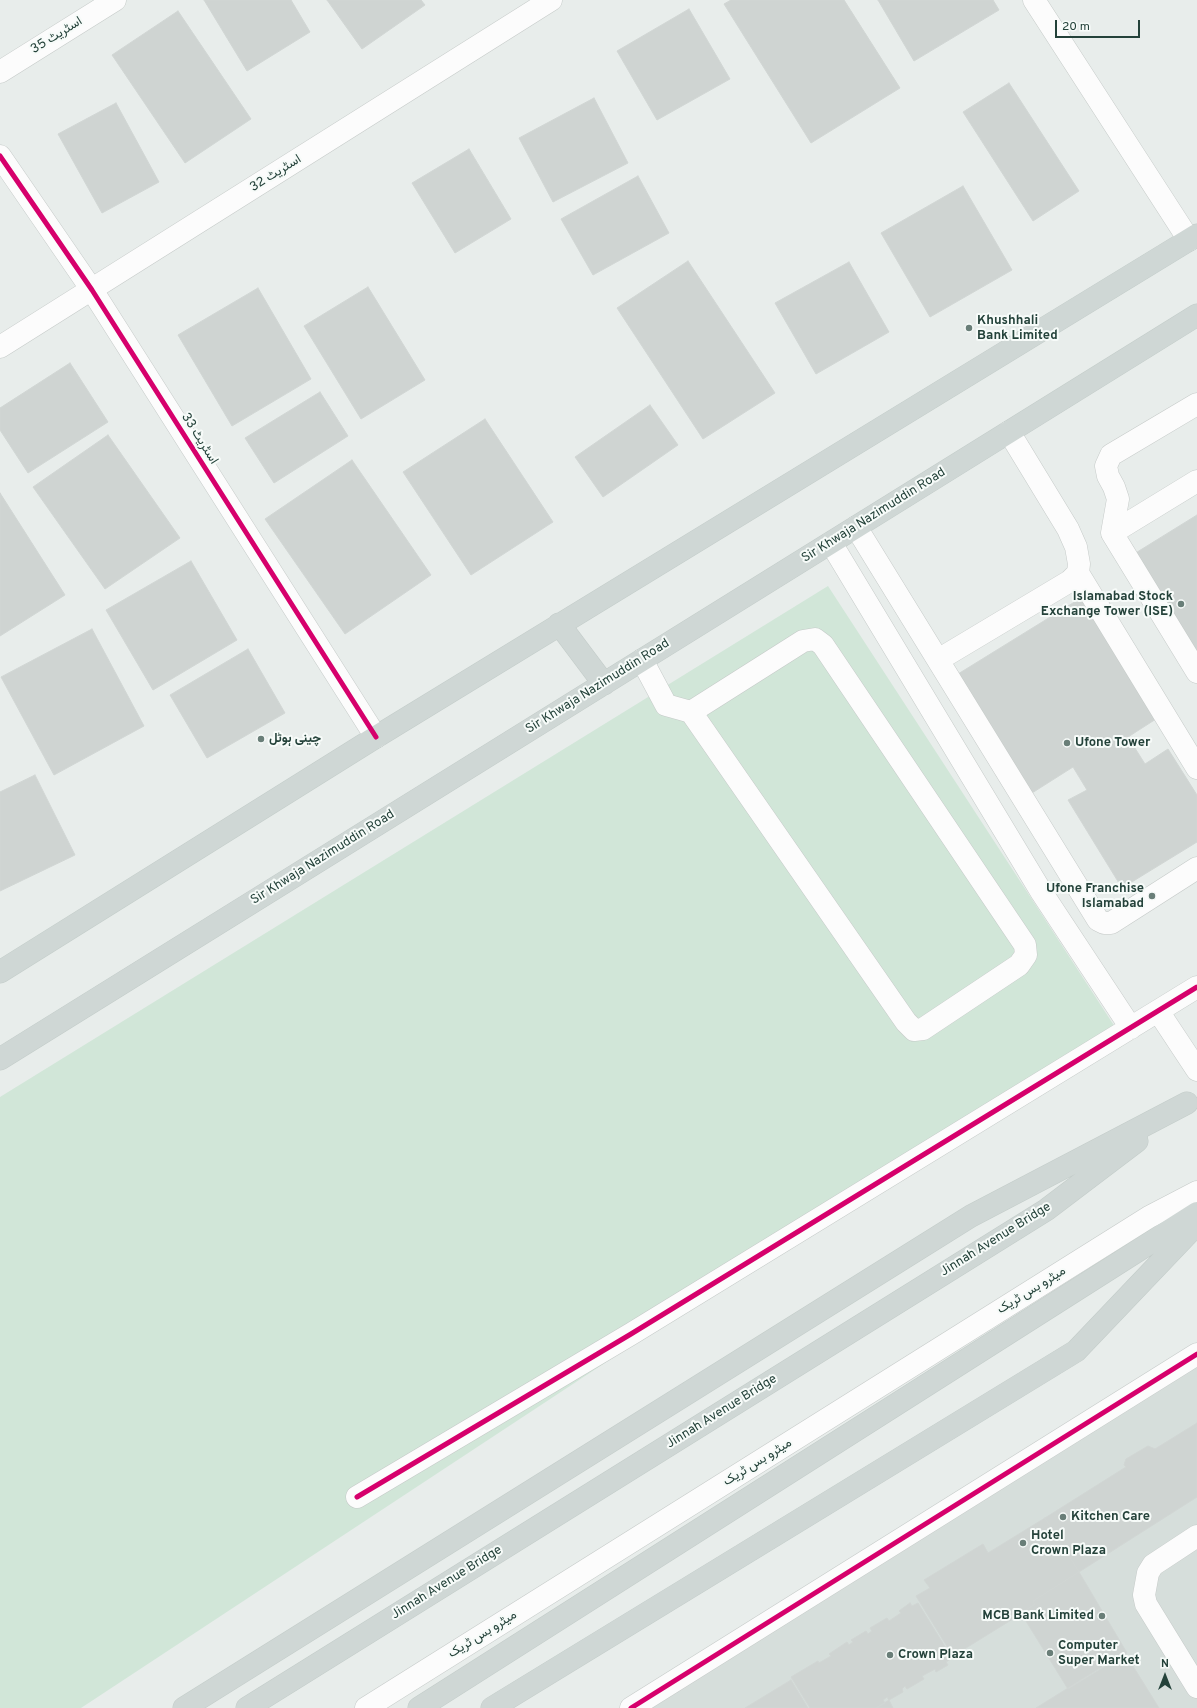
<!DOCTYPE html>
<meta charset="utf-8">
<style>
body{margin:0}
#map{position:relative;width:1197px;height:1708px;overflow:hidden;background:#e8edeb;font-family:Overpass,sans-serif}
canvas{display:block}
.north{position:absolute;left:1145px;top:1656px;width:40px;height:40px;-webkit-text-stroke:3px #f7fbf9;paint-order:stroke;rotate:0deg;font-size:11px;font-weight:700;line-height:16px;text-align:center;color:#24423a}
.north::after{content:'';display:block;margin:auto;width:14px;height:18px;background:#24423a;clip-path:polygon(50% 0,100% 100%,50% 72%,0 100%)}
.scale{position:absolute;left:1055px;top:20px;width:85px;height:18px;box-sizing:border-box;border:2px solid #24423a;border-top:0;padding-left:5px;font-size:12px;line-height:14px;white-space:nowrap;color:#24423a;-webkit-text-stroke:3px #f7fbf9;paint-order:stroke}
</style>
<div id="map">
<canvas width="1197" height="1708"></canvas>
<div class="north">N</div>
<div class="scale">20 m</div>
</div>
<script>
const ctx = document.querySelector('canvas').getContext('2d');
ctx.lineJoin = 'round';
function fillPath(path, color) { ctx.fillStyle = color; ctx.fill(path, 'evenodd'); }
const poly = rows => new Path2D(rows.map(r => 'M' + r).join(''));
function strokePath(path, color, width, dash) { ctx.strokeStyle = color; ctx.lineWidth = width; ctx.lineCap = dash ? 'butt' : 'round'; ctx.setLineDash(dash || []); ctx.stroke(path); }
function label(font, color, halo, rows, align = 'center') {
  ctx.font = font + ' Overpass,Vazirmatn,sans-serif'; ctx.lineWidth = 4; ctx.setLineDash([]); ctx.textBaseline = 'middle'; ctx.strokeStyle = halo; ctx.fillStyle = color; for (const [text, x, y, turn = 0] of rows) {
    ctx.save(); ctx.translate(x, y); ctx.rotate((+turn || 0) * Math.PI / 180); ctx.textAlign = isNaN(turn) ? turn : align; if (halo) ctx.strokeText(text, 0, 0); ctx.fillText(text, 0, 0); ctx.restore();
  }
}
fillPath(poly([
 [1197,1354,1197,1708,631,1708]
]), '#d6dedb');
fillPath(poly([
 [828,586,1115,1027,81,1708,0,1708,0,1097]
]), '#d1e6d8');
const building = poly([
 [204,0,291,0,310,32,247,71,204,0],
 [327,0,421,0,425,5,362,49,327,0],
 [731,0,844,0,900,88,811,143,724,4,731,0],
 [878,0,993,0,999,10,914,61,878,0],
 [689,9,730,79,657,120,617,51,689,9],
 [178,11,251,119,185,163,112,55,178,11],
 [1009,83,1079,191,1033,221,963,112,1009,83],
 [594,98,628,163,553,202,519,138,594,98],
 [116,103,159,182,102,213,58,134,116,103],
 [469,149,511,219,455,253,412,183,469,149],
 [638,176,669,233,593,275,561,219,638,176],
 [963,186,1012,270,930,317,881,233,963,186],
 [688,261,775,393,703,439,617,308,688,261],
 [849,262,889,332,816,374,775,303,849,262],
 [368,287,425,380,361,419,304,326,368,287],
 [258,288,311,379,232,426,178,335,258,288],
 [70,363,108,422,28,473,0,430,0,408,70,363],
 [320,392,348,436,274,483,245,438,320,392],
 [650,405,678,445,603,497,575,457,650,405],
 [485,419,553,522,471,575,403,472,485,419],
 [108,435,180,538,105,589,33,487,108,435],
 [352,460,431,575,345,634,265,519,352,460],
 [0,493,65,595,0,636,0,493],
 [1197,515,1197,654,1134,554,1197,515],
 [191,561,237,640,153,690,106,610,191,561],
 [1081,598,1156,719,1128,737,1145,764,1168,749,1197,795,1197,842,1122,888,1068,800,1087,790,1073,767,1032,793,958,674,1081,598],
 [92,629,144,726,54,775,1,677,92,629],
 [248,649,285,713,207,758,170,695,248,649],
 [35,775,75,855,0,891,0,792,35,775],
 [1197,1423,1197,1497,1079,1572,1045,1518,1126,1467,1124,1465,1126,1459,1148,1446,1155,1449,1197,1423],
 [1045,1518,1079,1572,1033,1601,1035,1604,1020,1614,1018,1611,1014,1613,1016,1617,953,1656,916,1596,930,1588,924,1580,983,1544,988,1553,1045,1518],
 [1079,1572,1127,1653,1068,1689,1021,1613,1035,1604,1033,1601,1079,1572],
 [910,1603,912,1606,918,1603,952,1658,946,1662,948,1665,936,1672,935,1669,922,1676,924,1679,907,1689,905,1686,902,1689,903,1692,889,1700,887,1697,883,1700,885,1703,876,1708,810,1708,791,1677,818,1661,819,1663,831,1656,829,1654,847,1642,849,1645,853,1642,851,1640,866,1631,868,1634,872,1631,870,1628,887,1618,889,1621,901,1613,899,1611,910,1603],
 [1121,1655,1124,1660,1128,1658,1159,1708,1036,1708,1121,1655],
 [791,1680,808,1708,745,1708,791,1680],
 [889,1700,893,1708,876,1708,889,1700]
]);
fillPath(building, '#cfd4d2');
strokePath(building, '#d1d6d4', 1);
const minor = poly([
 [1034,0,1189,240],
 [0,72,115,0],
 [0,156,92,290,376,737],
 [0,347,551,0],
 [1197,481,1112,533,1197,672],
 [856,527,1098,920,1104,923,1111,923,1197,868],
 [1112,533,1118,499,1114,487,1108,476,1106,466,1111,455,1197,404],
 [831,543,1042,893,1131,1028],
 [1078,573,1197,768],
 [642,660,666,705,691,712,803,641,815,639,823,645,1025,945,1026,955,1019,965,923,1029,914,1030,906,1022,691,712],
 [938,660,1070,581,1078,573,1079,564,1076,547,1068,529,1009,432],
 [1158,1011,1197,1070],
 [357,1497,631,1334,1197,987],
 [1197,1536,1153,1565,1148,1573,1144,1595,1146,1604,1197,1687],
 [366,1708,1149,1217,1197,1192],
 [631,1708,1197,1354]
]);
const major = poly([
 [559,624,604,684],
 [0,972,376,737,1197,235],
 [0,1059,1197,315],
 [184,1708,971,1216,1187,1103],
 [247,1708,1046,1210,1137,1141],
 [419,1708,1197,1213],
 [492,1708,1076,1351,1197,1224]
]);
strokePath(minor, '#c5cac8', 23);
strokePath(major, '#c3ccc9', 23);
strokePath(minor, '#fcfcfc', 22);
strokePath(major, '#cfd7d5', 22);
strokePath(poly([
 [0,156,92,290,376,737],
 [357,1497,631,1334,1197,987],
 [631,1708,1197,1354]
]), '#d6006c', 5);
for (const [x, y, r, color] of [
 [969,328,4,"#697e78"],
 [1181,604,4,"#697e78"],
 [261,739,4,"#697e78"],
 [1067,743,4,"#697e78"],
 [1152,896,4,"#697e78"],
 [1063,1517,4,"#697e78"],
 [1023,1543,4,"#697e78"],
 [1102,1616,4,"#697e78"],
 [1050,1653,4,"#697e78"],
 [890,1655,4,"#697e78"]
]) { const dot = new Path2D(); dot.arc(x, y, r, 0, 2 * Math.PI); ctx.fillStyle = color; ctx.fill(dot); strokePath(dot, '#f7fbf9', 1.5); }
label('13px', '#24423a', '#f7fbf9', [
 ["اسٹریٹ 35",57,36,-32],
 ["اسٹریٹ 32",276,174,-32],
 ["اسٹریٹ 33",199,439,58],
 ["Sir Khwaja Nazimuddin Road",874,516,-32],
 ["Sir Khwaja Nazimuddin Road",598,687,-32],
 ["Sir Khwaja Nazimuddin Road",323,858,-32],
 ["Jinnah Avenue Bridge",996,1240,-32],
 ["میٹرو بس ٹریک",1032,1291,-32],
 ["Jinnah Avenue Bridge",722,1412,-32],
 ["میٹرو بس ٹریک",758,1463,-32],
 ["Jinnah Avenue Bridge",447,1583,-32],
 ["میٹرو بس ٹریک",483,1635,-32]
]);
label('bold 13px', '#24423a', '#f7fbf9', [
 ["Khushhali",977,321],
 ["Bank Limited",977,336],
 ["Islamabad Stock",1173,597,"right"],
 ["Exchange Tower (ISE)",1173,612,"right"],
 ["چینی ہوٹل",269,739],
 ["Ufone Tower",1075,743],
 ["Ufone Franchise",1144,889,"right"],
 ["Islamabad",1144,904,"right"],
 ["Kitchen Care",1071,1517],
 ["Hotel",1031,1536],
 ["Crown Plaza",1031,1551],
 ["MCB Bank Limited",1094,1616,"right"],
 ["Computer",1058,1646],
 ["Super Market",1058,1661],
 ["Crown Plaza",898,1655]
], 'left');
</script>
